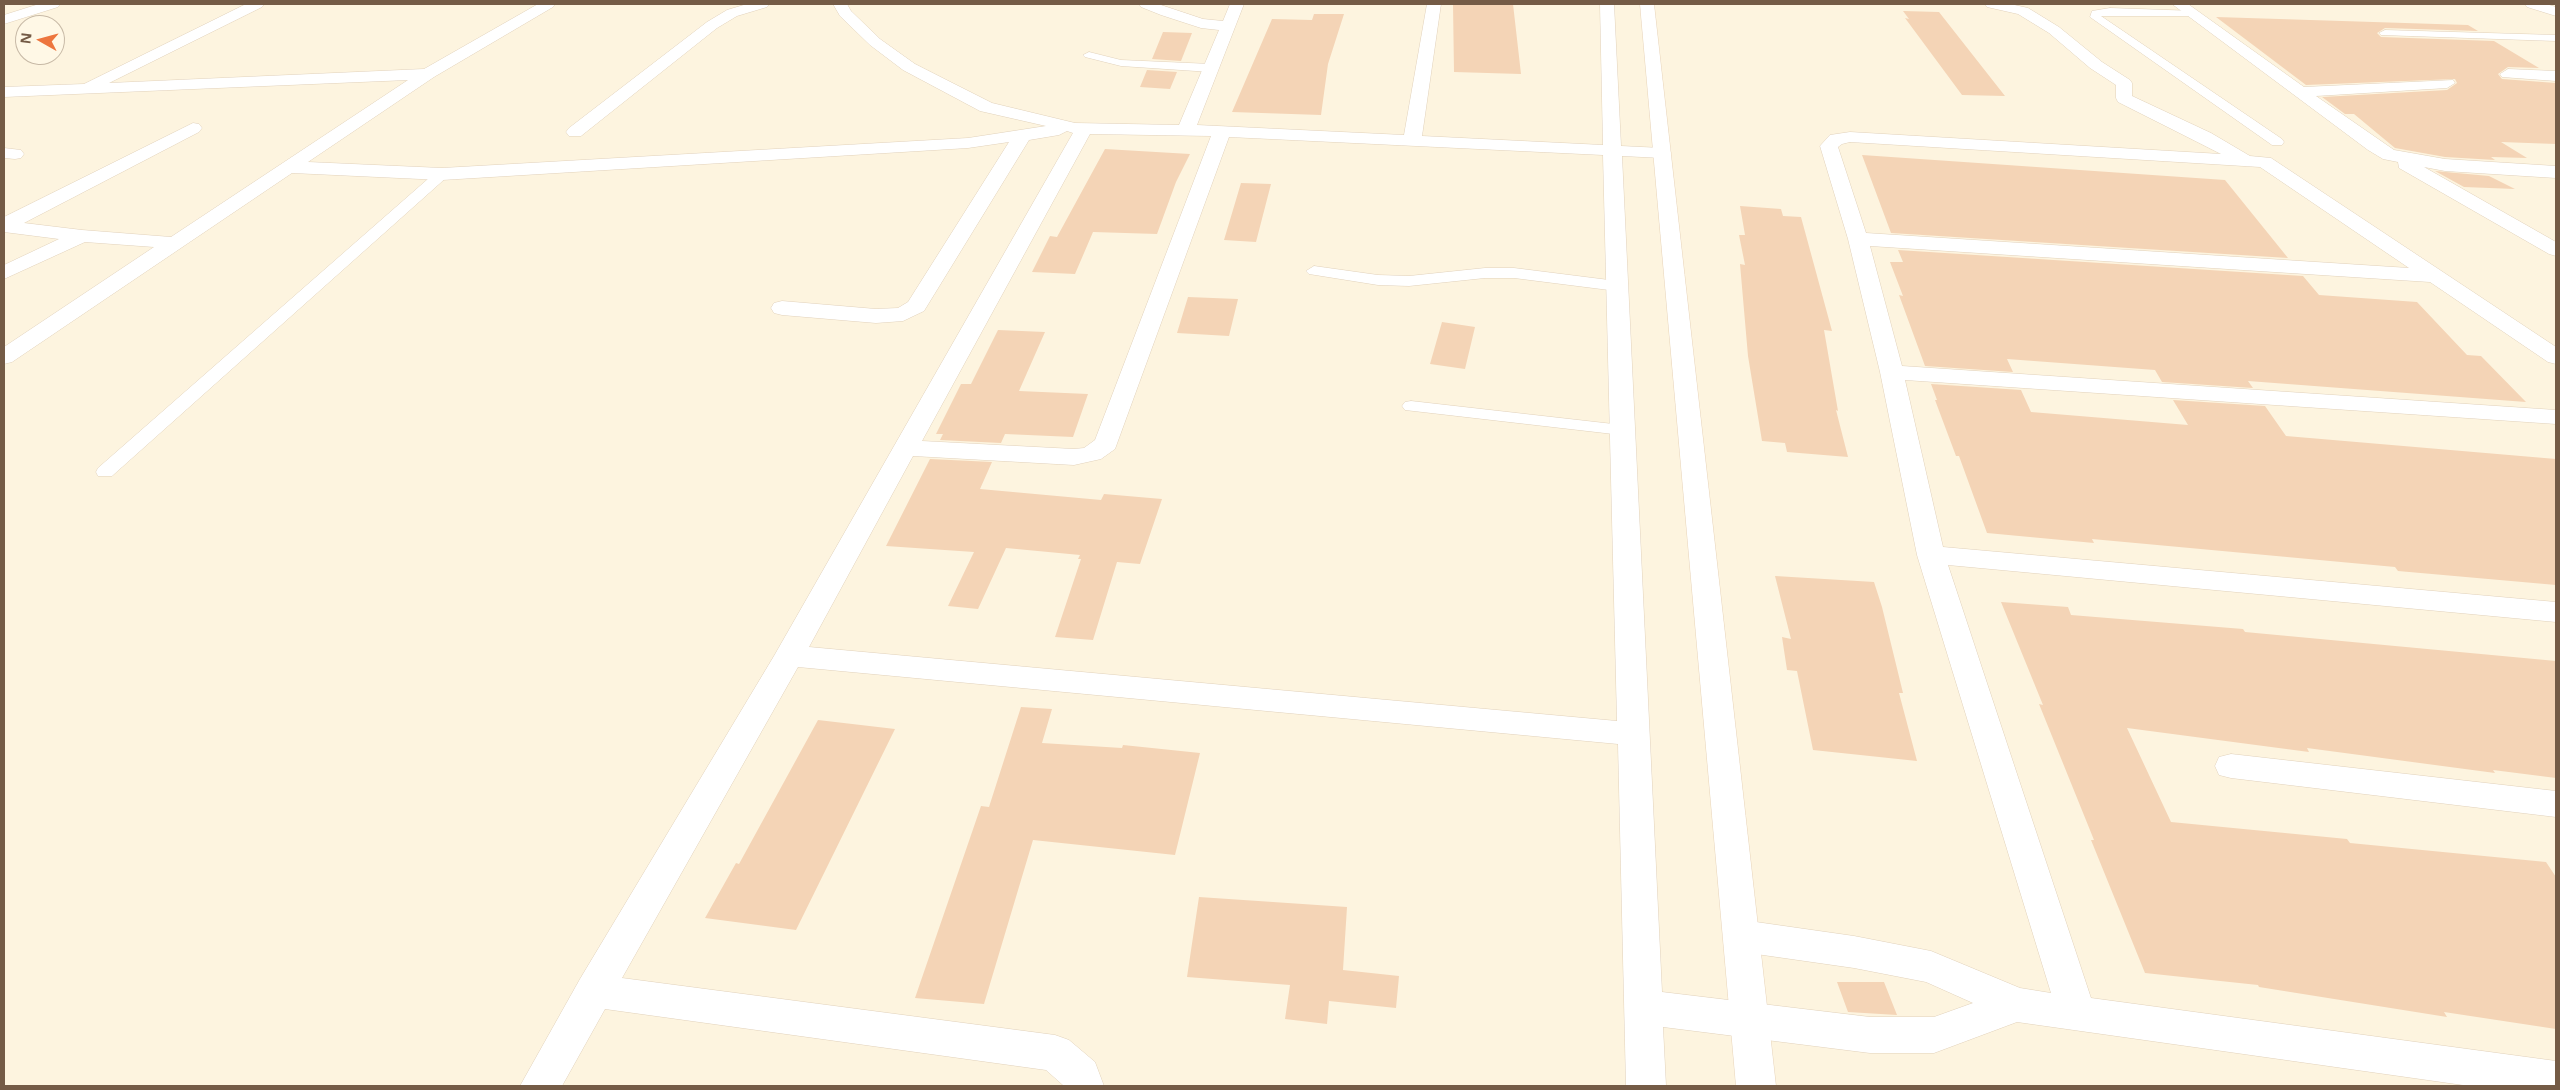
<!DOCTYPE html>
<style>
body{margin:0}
#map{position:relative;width:2560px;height:1090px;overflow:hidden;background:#fdf4df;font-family:"Open Sans",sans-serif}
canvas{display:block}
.frame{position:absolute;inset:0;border:5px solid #745b46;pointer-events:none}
.north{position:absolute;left:15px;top:15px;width:50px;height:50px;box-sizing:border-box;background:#fff8e6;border:1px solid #c7b9a6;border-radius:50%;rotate:277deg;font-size:14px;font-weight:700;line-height:20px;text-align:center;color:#745b46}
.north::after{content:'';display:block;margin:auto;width:18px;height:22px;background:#ed763e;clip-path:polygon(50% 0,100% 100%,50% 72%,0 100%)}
</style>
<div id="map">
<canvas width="2560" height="1090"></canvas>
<div class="frame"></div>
<div class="north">N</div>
</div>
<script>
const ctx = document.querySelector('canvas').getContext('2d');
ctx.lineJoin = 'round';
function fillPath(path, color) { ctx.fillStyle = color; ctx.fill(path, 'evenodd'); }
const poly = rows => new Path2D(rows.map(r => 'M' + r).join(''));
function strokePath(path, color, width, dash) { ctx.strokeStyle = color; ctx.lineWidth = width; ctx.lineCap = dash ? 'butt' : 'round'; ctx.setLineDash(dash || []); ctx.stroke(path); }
fillPath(poly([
 [1453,4,1513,4,1521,74,1454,72],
 [1903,11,1939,12,2005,96,1962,95,1905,18,1909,19],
 [1314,14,1344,14,1328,64,1321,115,1232,112,1272,19,1312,20],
 [2216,17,2468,25,2478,31,2385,28,2377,33,2381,37,2494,41,2539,68,2508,67,2498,74,2502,79,2556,83,2556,144,2501,142,2527,158,2491,157,2495,160,2445,157,2395,148,2354,114,2345,114,2322,97,2447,90,2457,83,2455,79,2306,85],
 [1163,32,1192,33,1181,61,1152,59],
 [1147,70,1177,72,1170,89,1140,87],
 [1105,149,1190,154,1176,182,1157,234,1093,232,1075,274,1032,272,1050,236,1057,237],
 [1862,155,2225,180,2288,258,1891,233],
 [2435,171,2489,176,2515,189,2464,187],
 [1241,183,1271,184,1256,242,1224,240],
 [1740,206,1781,209,1783,216,1801,217,1832,331,1824,330,1838,411,1836,410,1848,457,1787,452,1785,443,1762,441,1748,356,1740,264,1745,265,1739,235,1745,235],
 [1898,250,2303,276,2319,295,2417,302,2467,355,2481,356,2526,402,2248,381,2253,388,2162,382,2155,370,2007,359,2013,372,1925,366,1899,295,1903,296,1890,262,1903,262],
 [1188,297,1238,299,1229,336,1177,333],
 [1442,322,1475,327,1465,369,1430,364],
 [998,330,1045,332,1019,391,1088,394,1073,437,1005,434,1001,443,940,440,943,434,936,434,961,384,971,384],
 [1931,384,2021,390,2031,412,2188,425,2173,400,2265,406,2286,436,2556,459,2556,585,2398,571,2395,567,2179,547,2092,539,2094,543,1987,533,1959,456,1956,456,1935,400,1937,400],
 [930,459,992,462,980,489,1101,500,1104,494,1162,499,1140,564,1117,562,1093,640,1055,637,1081,559,1078,559,1080,555,1006,548,978,609,948,606,974,552,886,546],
 [1775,576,1874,582,1882,607,1903,693,1899,693,1917,761,1813,750,1797,671,1787,670,1782,637,1791,639],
 [2001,602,2068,607,2071,615,2243,629,2245,632,2556,661,2556,778,2493,770,2495,773,2307,748,2309,752,2127,728,2171,822,2347,839,2350,843,2546,862,2556,877,2556,1029,2444,1012,2447,1017,2259,987,2258,985,2145,973,2091,840,2094,840,2039,704,2043,705],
 [1021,707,1052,709,1042,743,1122,748,1123,745,1200,753,1175,855,1033,840,984,1004,915,998,981,806,989,807],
 [818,720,895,729,796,930,705,918,736,863,739,864],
 [1199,897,1347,907,1343,970,1399,976,1396,1008,1329,1001,1327,1024,1285,1019,1290,985,1187,977],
 [1837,982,1884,982,1897,1015,1848,1012]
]), '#f4d4b6');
const service = poly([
 [2110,8,2196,11,2197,13,2192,16,2101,16,2282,139,2284,142,2282,145,2272,145,2090,17,2092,11,2110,8],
 [2385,30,2556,35,2556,41,2381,35,2379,33,2385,30],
 [1089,52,1121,60,1211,64,1217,68,1211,72,1121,66,1085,57,1083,55,1089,52],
 [442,170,447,171,449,174,447,177,112,476,98,476,96,472,98,468,437,171,442,170],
 [1314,266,1378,275,1409,276,1485,268,1514,268,1617,281,1625,286,1617,291,1514,278,1485,278,1409,286,1378,285,1309,274,1306,271,1314,266],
 [1411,401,1622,425,1628,426,1631,430,1628,434,1622,435,1405,410,1402,406,1405,402,1411,401]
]);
const minor = poly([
 [39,4,60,4,58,7,4,24,4,15,39,4],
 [246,4,264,4,262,7,109,83,424,69,538,4,555,4,553,7,434,77,308,162,442,168,968,138,1046,126,980,111,903,70,870,45,840,16,833,4,847,4,851,11,880,39,915,64,992,103,1075,123,1179,125,1219,30,1201,28,1161,15,1141,7,1139,4,1158,4,1203,19,1223,21,1230,4,1244,4,1197,125,1404,135,1427,4,1441,4,1422,136,1603,145,1600,4,1614,4,1621,146,1662,148,1668,149,1671,153,1668,157,1662,158,1622,156,1662,992,1870,1017,1934,1017,1973,1003,1926,982,1854,968,1742,952,1729,947,1724,936,1729,925,1742,920,1854,936,1931,951,2020,988,2051,993,1917,555,1880,372,1848,239,1820,146,1830,135,1850,132,2221,154,2118,102,2116,98,2116,85,2090,68,2049,33,2018,14,1987,7,1985,4,2010,4,2028,8,2059,27,2102,62,2130,80,2132,83,2132,96,2211,133,2250,156,2271,158,2556,347,2556,364,2548,362,2430,282,1870,246,1902,366,2556,410,2556,424,1905,380,1943,547,2556,602,2556,622,1948,565,2091,998,2556,1061,2556,1086,2470,1086,2017,1022,1934,1053,1870,1053,1663,1027,1666,1086,1626,1086,1618,744,798,667,622,978,1055,1035,1069,1040,1095,1062,1104,1086,1064,1086,1046,1070,605,1009,562,1086,520,1086,580,979,774,656,1073,133,1067,131,1059,135,1029,140,924,311,903,321,876,323,782,315,774,313,771,308,774,303,782,301,876,309,898,308,908,302,1009,142,968,148,442,180,292,173,12,362,4,364,4,347,154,247,85,242,4,279,4,265,59,239,4,232,4,217,193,123,199,124,202,128,199,132,24,223,82,230,171,237,408,80,4,97,4,87,84,84,246,4],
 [1090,134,1211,136,1095,440,1084,448,1074,449,922,441,1090,134],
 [1229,137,1603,155,1617,721,809,647,913,456,1074,465,1101,459,1115,449,1229,137],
 [1850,142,2260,167,2409,268,1866,233,1838,147,1842,144,1850,142],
 [747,4,769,4,767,7,737,16,717,28,581,136,569,136,566,132,569,128,707,22,727,10,747,4],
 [2172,4,2188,4,2304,87,2453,80,2455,83,2447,88,2316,96,2394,150,2445,159,2556,166,2556,178,2445,171,2424,167,2556,242,2556,256,2549,254,2399,168,2398,162,2383,159,2368,150,2172,4],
 [2525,4,2546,4,2556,7,2556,16,2527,7,2525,4],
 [2508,69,2556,71,2556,81,2502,77,2500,74,2508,69],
 [4,148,21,150,24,154,21,158,15,159,4,158,4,148],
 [2231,754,2556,791,2556,817,2231,778,2219,775,2215,766,2219,757,2231,754]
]);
const secondary = poly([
 [1640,4,1654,4,1776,1086,1736,1086,1640,4]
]);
strokePath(service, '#e1d1bb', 1);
strokePath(minor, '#e1d1bb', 1);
strokePath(secondary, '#e7d3b9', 1);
fillPath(service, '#fff');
fillPath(minor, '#fff');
fillPath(secondary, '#fff');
</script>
